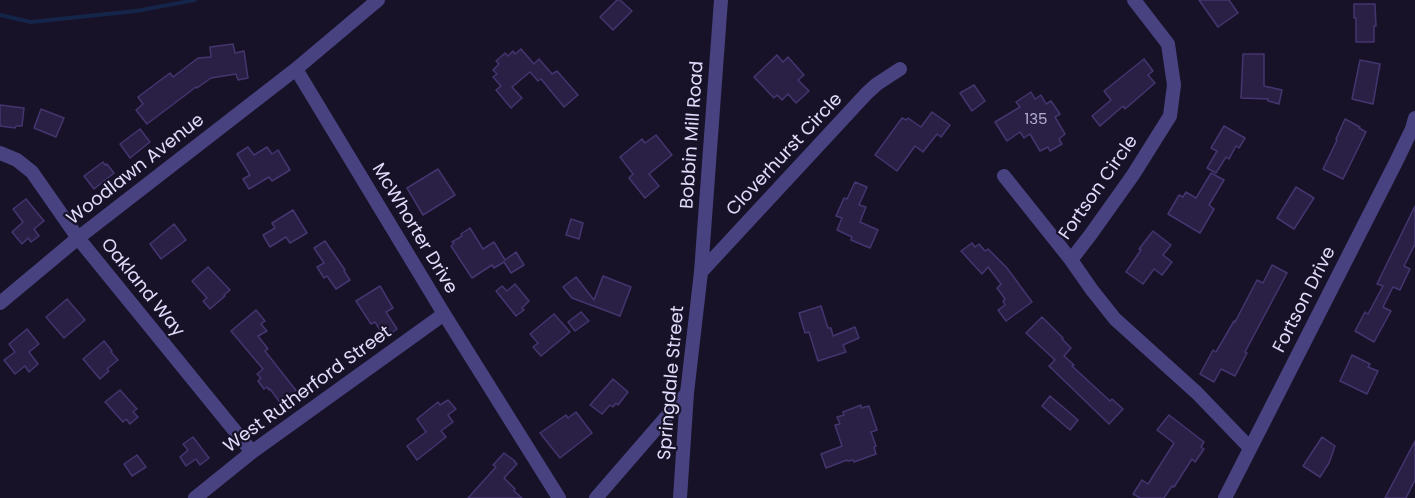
<!DOCTYPE html>
<style>
body{margin:0}
canvas{display:block;background:#171227}
</style>
<canvas width="1415" height="498"></canvas>
<script>
const ctx = document.querySelector('canvas').getContext('2d');
ctx.lineJoin = 'round';
const poly = rows => new Path2D(rows.map(r => 'M' + r).join(''));
function strokePath(path, color, width, dash) { ctx.strokeStyle = color; ctx.lineWidth = width; ctx.lineCap = dash ? 'butt' : 'round'; ctx.setLineDash(dash || []); ctx.stroke(path); }
function fillPath(path, color) { ctx.fillStyle = color; ctx.fill(path, 'evenodd'); }
function label(font, color, halo, rows, align = 'center') {
  ctx.font = font + ' Poppins,sans-serif'; ctx.lineWidth = 4.5; ctx.setLineDash([]); ctx.textBaseline = 'middle'; ctx.strokeStyle = halo; ctx.fillStyle = color; for (const [text, x, y, turn = 0] of rows) {
    ctx.save(); ctx.translate(x, y); ctx.rotate((+turn || 0) * Math.PI / 180); ctx.textAlign = isNaN(turn) ? turn : align; if (halo) ctx.strokeText(text, 0, 0); ctx.fillText(text, 0, 0); ctx.restore();
  }
}
strokePath(poly([
 [0,15,31,22,136,11,195,0]
]), '#142549', 4);
const building = poly([
 [617,0,620,0,632,11,613,30,600,17,617,0],
 [1199,0,1229,0,1238,13,1218,27,1199,0],
 [1354,4,1375,4,1376,26,1374,26,1374,42,1356,42,1356,18,1354,18,1354,4],
 [233,44,235,53,244,51,248,78,238,80,236,74,211,78,197,88,196,87,147,124,136,110,143,104,138,97,170,73,173,77,198,58,211,57,210,47,233,44],
 [521,49,534,64,539,59,552,74,557,71,578,95,564,107,541,79,538,81,530,72,512,87,522,98,511,108,496,90,501,86,493,77,497,74,493,70,499,64,496,61,505,53,508,56,513,51,515,54,521,49],
 [1243,54,1264,54,1264,86,1282,90,1279,104,1268,101,1268,99,1241,98,1243,54],
 [777,55,783,62,788,57,804,75,798,80,809,91,796,103,788,94,782,100,777,95,774,98,754,77,777,55],
 [1144,59,1153,71,1148,75,1155,83,1125,109,1123,106,1100,126,1092,116,1111,100,1104,91,1144,59],
 [1360,60,1380,64,1373,104,1352,99,1360,60],
 [974,85,985,101,972,111,960,93,974,85],
 [1031,92,1035,99,1041,95,1046,104,1051,101,1060,114,1055,117,1065,134,1059,139,1062,144,1050,151,1048,147,1040,151,1030,134,1024,138,1020,132,1007,141,995,122,1020,107,1016,102,1031,92],
 [0,105,24,108,22,126,16,126,15,128,0,126,0,105],
 [41,109,64,118,56,137,34,128,41,109],
 [932,112,950,125,941,137,937,134,923,152,915,146,897,171,875,155,902,118,906,120,908,118,921,127,932,112],
 [1345,119,1360,127,1359,128,1366,132,1343,179,1323,169,1337,140,1336,139,1345,119],
 [1224,126,1245,138,1239,148,1236,146,1229,159,1226,157,1216,173,1207,168,1217,151,1211,148,1224,126],
 [140,129,150,142,130,158,120,144,140,129],
 [656,135,672,155,649,174,659,186,645,198,629,178,633,174,620,157,642,139,645,143,656,135],
 [248,147,254,155,267,147,272,154,278,150,290,170,272,181,269,177,249,189,243,179,250,175,237,154,248,147],
 [103,162,105,165,107,164,114,173,94,189,84,176,103,162],
 [438,169,455,195,423,215,407,188,438,169],
 [1211,173,1224,180,1209,205,1214,209,1200,233,1168,214,1179,195,1183,197,1186,192,1196,198,1211,173],
 [855,182,867,187,859,205,866,207,860,222,878,230,870,248,851,240,852,237,837,230,842,218,836,216,844,198,847,199,855,182],
 [1296,187,1314,198,1294,229,1277,218,1296,187],
 [26,199,44,221,34,229,39,236,31,242,28,238,22,244,12,232,23,222,13,209,26,199],
 [1415,206,1415,244,1404,266,1410,269,1400,290,1393,287,1383,307,1391,311,1374,342,1355,331,1365,312,1368,314,1383,286,1377,284,1415,206],
 [293,210,307,233,290,243,286,237,270,247,263,235,275,228,272,223,293,210],
 [571,219,583,223,579,239,566,235,571,219],
 [174,224,186,240,161,259,150,244,174,224],
 [470,228,483,249,494,242,505,260,516,252,524,265,511,273,504,262,494,268,492,265,472,278,451,246,454,244,452,242,462,236,461,234,470,228],
 [1153,231,1171,245,1163,255,1172,262,1162,275,1154,269,1143,284,1126,272,1141,250,1139,249,1153,231],
 [325,241,345,270,344,271,350,280,336,289,327,276,324,278,317,267,324,263,314,248,325,241],
 [972,243,975,247,979,244,985,251,988,249,1007,268,1032,302,1006,321,998,310,1005,305,1003,301,1005,299,997,288,1001,284,988,267,982,274,961,251,972,243],
 [1272,265,1287,273,1245,352,1247,353,1235,376,1221,369,1214,382,1200,374,1213,350,1216,352,1234,321,1235,322,1257,280,1263,283,1272,265],
 [208,267,230,290,224,295,225,296,210,309,203,301,207,298,192,281,208,267],
 [603,276,631,287,620,316,572,298,563,287,576,277,594,300,603,276],
 [515,284,529,301,522,308,524,310,516,316,496,291,502,286,507,291,515,284],
 [380,286,393,308,386,312,397,329,385,338,375,322,371,324,356,301,380,286],
 [67,299,85,320,64,338,46,317,67,299],
 [821,306,828,328,831,328,833,336,855,327,859,338,843,345,846,352,818,361,809,332,805,333,799,313,821,306],
 [256,310,265,321,261,324,267,331,258,336,268,349,265,351,298,393,282,405,270,389,269,390,267,387,264,389,258,381,261,378,257,374,263,369,231,331,256,310],
 [581,312,589,321,575,331,568,322,581,312],
 [554,314,570,332,541,356,533,347,538,343,530,334,554,314],
 [1042,317,1063,338,1062,339,1071,348,1064,356,1074,365,1072,366,1110,401,1112,399,1123,409,1109,424,1049,366,1055,360,1026,333,1042,317],
 [27,329,39,344,29,352,38,364,29,372,25,366,15,374,4,360,15,352,9,344,27,329],
 [104,341,112,351,111,352,118,360,107,369,109,371,100,379,83,359,104,341],
 [1352,355,1370,364,1368,367,1378,371,1367,394,1340,381,1352,355],
 [613,379,628,392,618,405,616,403,613,407,610,405,602,414,590,405,613,379],
 [120,390,137,409,133,412,138,417,130,424,126,419,123,422,105,402,120,390],
 [1050,396,1078,420,1070,430,1042,406,1050,396],
 [448,400,456,409,448,415,453,422,441,431,446,437,417,460,407,446,426,432,417,419,438,402,440,405,448,400],
 [861,405,861,408,869,406,877,430,871,432,876,446,874,447,876,454,854,462,853,460,848,461,847,460,826,468,821,454,842,446,835,425,840,424,837,417,844,415,843,412,861,405],
 [576,412,592,433,560,458,540,433,566,415,568,418,576,412],
 [1169,415,1204,442,1201,447,1204,449,1195,462,1192,459,1174,487,1172,486,1164,498,1140,498,1133,494,1142,480,1148,484,1174,443,1157,430,1169,415],
 [193,437,209,458,200,465,196,459,186,466,180,457,188,450,183,444,193,437],
 [1322,437,1335,446,1329,463,1320,477,1303,466,1322,437],
 [1415,441,1415,480,1406,498,1385,498,1415,441],
 [504,453,515,461,514,461,517,464,504,478,515,489,514,491,522,498,468,498,496,467,493,465,504,453],
 [137,455,146,467,132,476,124,464,137,455]
]);
fillPath(building, '#2a2046');
strokePath(building, '#44356f', 1.5);
strokePath(poly([
 [296,69,444,314,559,498],
 [0,153,17,160,32,172,78,238,252,452],
 [1004,176,1071,260,1092,290,1115,319,1197,393,1250,448],
 [1071,260,1091,234,1133,175,1170,116,1174,85,1168,44,1134,0],
 [701,272,867,93,877,84,900,69],
 [0,303,78,238,296,69,378,0],
 [195,498,252,452,444,314],
 [596,498,687,393],
 [680,498,687,393,701,272,721,0],
 [1225,498,1396,162,1412,129,1415,118]
]), '#484281', 14);
label('15px', '#b3adce', null, [
 ["135",1036,120]
]);
label('18px', '#e1dcfb', '#171227', [
 ["Bobbin Mill Road",693,135,-86],
 ["Cloverhurst Circle",785,155,-47],
 ["Woodlawn Avenue",136,170,-38],
 ["Fortson Circle",1099,188,-55],
 ["McWhorter Drive",414,229,59],
 ["Oakland Way",142,288,51],
 ["Fortson Drive",1305,300,-63],
 ["Springdale Street",672,383,-85],
 ["West Rutherford Street",308,390,-36]
]);
</script>
